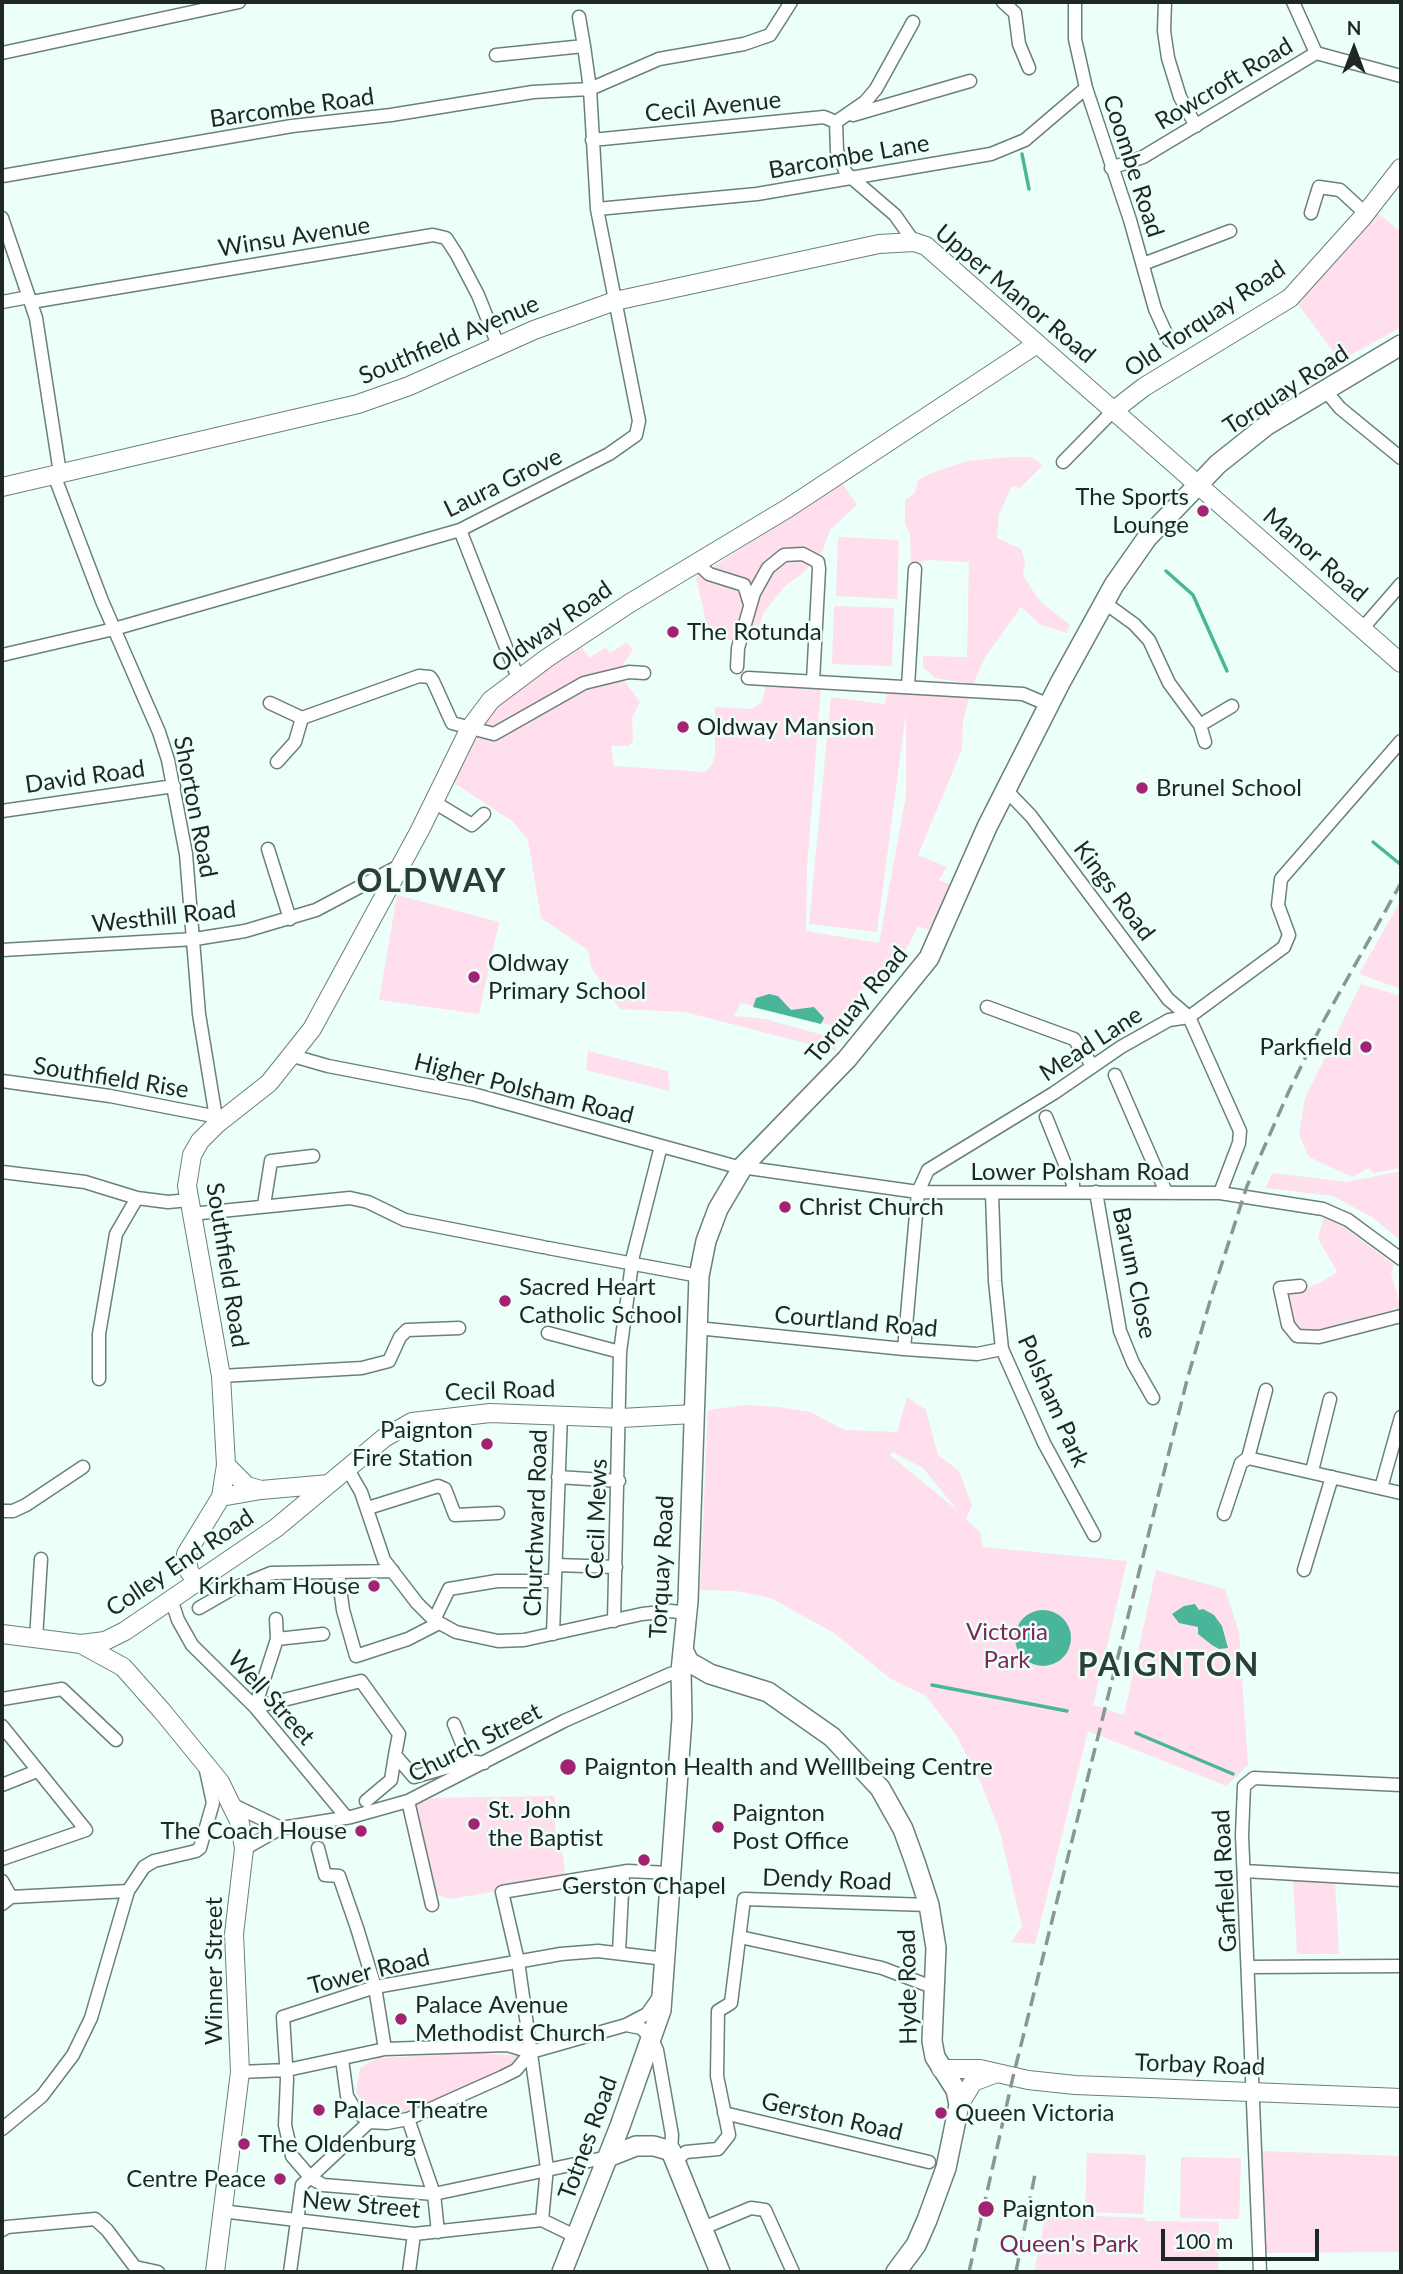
<!DOCTYPE html>
<style>
body{margin:0}
#map{position:relative;width:1403px;height:2274px;overflow:hidden;background:#ecfff8;font-family:Lato,sans-serif}
canvas{display:block}
.frame{position:absolute;inset:0;border:4px solid #1e2724;pointer-events:none}
.north{position:absolute;left:1319px;top:14px;width:70px;height:70px;-webkit-text-stroke:5px #ecfff8;paint-order:stroke;rotate:0deg;font-size:19px;font-weight:700;line-height:28px;text-align:center;color:#1e2724}
.north::after{content:'';display:block;margin:auto;width:24px;height:32px;background:#1e2724;clip-path:polygon(50% 0,100% 100%,50% 72%,0 100%)}
.scale{position:absolute;left:1161px;top:2229px;width:158px;height:32px;box-sizing:border-box;border:4px solid #1e2724;border-top:0;padding-left:9px;font-size:21px;line-height:24px;white-space:nowrap;color:#1e2724;-webkit-text-stroke:5px #ecfff8;paint-order:stroke}
</style>
<div id="map">
<canvas width="1403" height="2274"></canvas>
<div class="frame"></div>
<div class="north">N</div>
<div class="scale">100 m</div>
</div>
<script>
const ctx = document.querySelector('canvas').getContext('2d');
ctx.lineJoin = 'round';
function fillPath(path, color) { ctx.fillStyle = color; ctx.fill(path, 'evenodd'); }
const poly = rows => new Path2D(rows.map(r => 'M' + r).join(''));
function strokePath(path, color, width, dash) { ctx.strokeStyle = color; ctx.lineWidth = width; ctx.lineCap = dash ? 'butt' : 'round'; ctx.setLineDash(dash || []); ctx.stroke(path); }
function label(font, color, halo, rows, align = 'center') {
  ctx.font = font + ' Lato,sans-serif'; ctx.lineWidth = 5; ctx.setLineDash([]); ctx.textBaseline = 'middle'; ctx.strokeStyle = halo; ctx.fillStyle = color; for (const [text, x, y, turn = 0] of rows) {
    ctx.save(); ctx.translate(x, y); ctx.rotate((+turn || 0) * Math.PI / 180); ctx.textAlign = isNaN(turn) ? turn : align; if (halo) ctx.strokeText(text, 0, 0); ctx.fillText(text, 0, 0); ctx.restore();
  }
}
fillPath(poly([
 [1375,211,1401,232,1401,327,1340,361,1298,304],
 [1010,457,1031,457,1043,465,1020,488,1012,486,999,514,997,538,1021,549,1025,561,1023,575,1033,591,1042,603,1070,625,1067,633,1041,625,1021,607,984,659,973,684,935,678,923,667,923,656,967,657,969,562,928,560,911,564,910,534,905,524,905,500,915,493,918,480,929,474,967,461],
 [842,483,857,505,830,530,823,550,802,574,785,586,764,612,753,641,710,639,696,578],
 [838,537,899,540,897,599,836,596],
 [834,606,894,608,892,666,832,664],
 [579,642,589,658,606,647,610,653,627,642,633,650,623,664,623,679,640,702,632,718,633,741,629,746,611,746,614,766,705,772,712,765,715,755,715,707,752,709,762,702,766,685,821,686,807,868,806,931,879,943,906,796,906,712,877,932,809,924,831,697,885,704,887,689,970,693,963,722,962,749,918,855,947,867,939,880,951,885,929,930,918,926,893,974,862,990,845,1019,831,1025,741,1003,734,1016,765,1019,823,1035,844,1030,836,1045,836,1051,685,1012,620,1009,591,967,588,950,541,918,528,840,512,821,448,779,493,701],
 [397,895,499,922,479,1014,379,1000],
 [1401,900,1401,989,1359,974],
 [1361,984,1401,996,1401,1168,1374,1173,1369,1168,1352,1177,1309,1157,1299,1135,1305,1098],
 [588,1051,668,1071,670,1091,586,1070],
 [1401,1171,1401,1241,1372,1217,1333,1196,1266,1188,1272,1173,1347,1182],
 [1325,1213,1394,1265,1391,1273,1401,1308,1319,1330,1304,1332,1292,1323,1287,1302,1289,1294,1320,1283,1337,1272,1318,1238],
 [907,1397,926,1410,938,1455,959,1471,972,1506,966,1519,980,1532,983,1547,1127,1561,1093,1705,1124,1715,1156,1570,1225,1589,1239,1632,1248,1765,1226,1786,1088,1731,1035,1944,1011,1942,1022,1927,1000,1832,981,1783,956,1735,926,1696,891,1679,834,1633,771,1598,736,1591,700,1590,708,1410,744,1405,778,1407,810,1412,844,1430,897,1432],
 [893,1452,923,1468,958,1511,890,1455],
 [555,1796,555,1829,562,1851,566,1879,451,1899,434,1894,415,1808,420,1798],
 [1293,1878,1335,1881,1339,1954,1297,1954],
 [480,2053,520,2056,508,2068,394,2116,368,2112,356,2092,360,2068,378,2058],
 [1260,2151,1401,2156,1401,2252,1266,2253],
 [1087,2153,1146,2155,1143,2214,1085,2212],
 [1181,2157,1241,2158,1239,2219,1180,2218],
 [1046,2214,1145,2218,1145,2221,1219,2222,1218,2272,1034,2272]
]), '#ffdeee');
fillPath(poly([
 [769,994,778,996,791,1010,814,1007,824,1018,821,1024,753,1007,756,998],
 [1195,1604,1199,1610,1203,1609,1214,1615,1222,1626,1228,1648,1219,1649,1212,1645,1198,1634,1198,1627,1179,1623,1172,1614,1184,1606],
 '1015 1638a28 28 0 1 1 56 0a28 28 0 1 1-56 0Z'
]), '#49b599');
strokePath(poly([
 [1022,154,1029,189],
 [1166,571,1193,595,1227,671],
 [1373,842,1400,864],
 [932,1685,1067,1711],
 [1136,1733,1233,1774]
]), '#49b599', 3.5);
strokePath(poly([
 [317,1831,318,1848]
]), '#c3d4ce', 12, [12, 6]);
const street = poly([
 [1003,2,1015,13,1019,44,1029,68],
 [1075,2,1075,39,1086,88,1130,220,1155,309,1169,340],
 [1165,2,1164,31,1168,58,1180,97,1196,126],
 [1293,2,1316,53],
 [579,17,584,46],
 [2,53,239,2],
 [853,115,970,81],
 [836,122,837,151,846,173,895,215,914,242],
 [836,122,865,102,876,89,913,22],
 [592,140,824,117,836,122],
 [1111,168,1143,157,1316,53,1401,76],
 [2,176,292,126,391,115,533,92,590,89,659,59,744,44,770,35,791,2],
 [597,209,757,194,991,154,1025,140,1086,88],
 [1311,213,1319,187,1340,190,1365,213],
 [2,218,36,318,60,473],
 [1143,264,1230,231],
 [2,302,29,297],
 [31,302,433,235,446,238,457,255,478,295,498,345],
 [1325,390,1340,408,1401,458],
 [1063,462,1113,411],
 [54,475,102,601,159,732,168,760,186,854,199,1014,217,1124],
 [460,530,518,678],
 [697,563,709,574,744,585,750,604],
 [1105,603,1134,624,1149,640,1169,683,1200,725,1205,742],
 [1362,629,1401,584],
 [2,655,114,629,460,530,609,454,636,435,639,421,597,209,590,89,584,46,496,55],
 [737,667,738,648,754,593,768,568,784,555,803,554,818,562,819,569,813,681],
 [748,678,1023,694,1049,705],
 [908,687,915,569],
 [270,703,302,718],
 [1200,725,1232,706],
 [277,762,295,742,302,718,419,676,430,677,433,681,452,723,494,734,584,683,629,672,644,673],
 [1005,789,1031,816,1168,999,1189,1017,1240,1131,1239,1143,1220,1193],
 [434,802,472,825,484,814],
 [2,811,174,786],
 [268,849,290,919],
 [2,950,195,939,245,931,316,910,399,866],
 [987,1007,1074,1039,1092,1065],
 [293,1056,328,1066,473,1094,734,1166,918,1192,1220,1193,1323,1209,1348,1220,1401,1259],
 [1115,1075,1166,1192],
 [2,1081,110,1096,213,1116],
 [1046,1117,1073,1184,1073,1192],
 [2,1172,85,1182,137,1198,168,1202,189,1200],
 [1096,1192,1120,1331,1133,1363,1153,1398],
 [992,1193,995,1281,1002,1349,1044,1443,1094,1535],
 [264,1205,271,1161,313,1156],
 [191,1214,350,1198,368,1202,405,1220,543,1247],
 [548,1248,699,1276],
 [1300,1286,1280,1288,1288,1325,1297,1336,1319,1337,1401,1316],
 [697,1328,904,1349,977,1354,1002,1349],
 [548,1333,620,1352],
 [904,1349,918,1192,928,1170,1054,1093,1121,1047,1169,1020,1189,1017,1284,947,1289,935,1278,905,1281,879,1401,741],
 [221,1376,362,1368,389,1361,400,1337,407,1330,459,1328],
 [99,1379,99,1334,116,1234,137,1198],
 [1248,1458,1401,1493],
 [347,1468,361,1492,384,1560,417,1603,434,1620,456,1632,498,1641,524,1640,642,1614,671,1611,686,1613],
 [1312,1471,1330,1399],
 [558,1477,619,1481],
 [1381,1488,1401,1417],
 [368,1508,438,1486,445,1489,455,1515,498,1513],
 [2,1511,13,1511,26,1505,83,1467],
 [1224,1514,1241,1463,1248,1458,1266,1390],
 [556,1565,616,1567],
 [1304,1570,1332,1477],
 [338,1573,343,1610,356,1656,408,1639,439,1623],
 [172,1602,178,1620,192,1645,255,1707,347,1818],
 [199,1608,232,1589,271,1573,393,1571],
 [434,1620,449,1589,497,1581,555,1581],
 [614,1621,620,1352,633,1256,661,1146],
 [553,1634,561,1414],
 [36,1639,41,1559],
 [277,1639,323,1634],
 [2,1699,62,1689,116,1740],
 [255,1707,361,1681,399,1734,395,1755],
 [255,1707,277,1639,276,1619],
 [454,1724,469,1761],
 [2,1726,86,1830,2,1859],
 [2,1785,37,1771],
 [366,1801,391,1780,395,1755,414,1777,469,1761,484,1763],
 [408,1801,432,1905],
 [233,1805,281,1828],
 [318,1848,325,1875,339,1876,357,1928,375,1987,385,2049],
 [244,1849,281,1828,351,1817,408,1801,564,1721,670,1674,685,1671],
 [1244,1871,1401,1880],
 [2,1881,11,1897],
 [2,1904,11,1897,128,1891],
 [740,1937,882,1968,935,1988],
 [619,1952,623,1874],
 [1250,1967,1401,1966],
 [626,2025,641,2028,652,2039,657,2050,672,2135,671,2151],
 [531,2052,626,2025,647,2014,661,1994],
 [240,2072,287,2070,385,2049,507,2045,531,2052,516,2070,502,2077,408,2119,387,2123,369,2122,356,2111,347,2096,342,2059],
 [724,2113,929,2162],
 [408,2119,434,2194,438,2232],
 [2,2129,42,2096,73,2055,91,2018,128,1891,144,1867,154,1861,196,1851,200,1848,213,1803,205,1766],
 [608,2157,434,2194,323,2185,311,2178,292,2156,285,2125,287,2079,283,2017,375,1987,561,1954,598,1951,665,1959],
 [677,2159,686,2152,718,2149,729,2135,717,2076,718,2011,731,2003,744,1899,929,1905],
 [221,2211,414,2234,542,2220,577,2237],
 [542,2220,547,2168,518,1961,502,1892,628,1871,670,1873],
 [703,2228,751,2208,765,2210,793,2272],
 [2,2230,7,2227,95,2219,107,2230,135,2267,158,2272],
 [290,2272,302,2185,369,2122],
 [409,2272,414,2234],
 [1260,2272,1242,1835,1244,1786,1254,1778,1401,1785]
]);
const secondary = poly([
 [1113,411,1144,387,1290,298,1362,218,1401,168],
 [2,487,358,404,409,386,534,330,615,301,879,244,914,242,926,246,1401,663],
 [226,1465,247,1486,261,1490,329,1484],
 [221,1497,226,1465,221,1376,187,1186,192,1155,200,1141,217,1124,269,1083,312,1029,420,830,470,728,491,700,547,658,630,603,788,508,1037,344],
 [197,1583,189,1571,186,1554,221,1497,261,1490],
 [2,1634,81,1644,105,1641,125,1631,276,1528,384,1438,412,1422,490,1413,621,1418,693,1414],
 [81,1644,123,1667,162,1711,220,1782,240,1823,244,1849,234,1934,240,2072,215,2272],
 [941,2069,980,2069,1028,2080,1075,2085,1401,2098],
 [959,2105,973,2082,997,2073]
]);
const primary = poly([
 [683,1650,689,1662,710,1674,768,1692,832,1737,880,1788,903,1829,915,1862,929,1905,936,1948,932,2041,935,2057,956,2090,959,2105,946,2168,927,2220,916,2245,896,2272],
 [608,2157,636,2146,654,2146,671,2151,720,2272],
 [562,2272,620,2126,661,2010,682,1718,681,1671,688,1601,699,1276,706,1241,718,1209,744,1165,847,1059,929,958,987,827,1060,683,1114,585,1147,538,1218,464,1267,425,1401,345]
]);
strokePath(street, '#6b8079', 15);
strokePath(secondary, '#6b8079', 20);
strokePath(primary, '#6b8079', 22);
strokePath(street, '#fff', 12);
strokePath(secondary, '#fff', 18);
strokePath(primary, '#fff', 19);
strokePath(poly([
 [969,2272,1013,2077,1187,1380,1213,1291,1247,1186,1289,1091,1323,1022,1401,883],
 [1016,2272,1035,2174]
]), '#899893', 3.5, [14, 7]);
for (const [x, y, r, color] of [
 [1203,511,7,"#a22274"],
 [673,632,7,"#a22274"],
 [683,727,7,"#a22274"],
 [1142,788,7,"#a22274"],
 [474,977,7,"#a22274"],
 [1366,1047,7,"#a22274"],
 [785,1207,7,"#a22274"],
 [505,1301,7,"#a22274"],
 [487,1444,7,"#a22274"],
 [374,1586,7,"#a22274"],
 [568,1767,9,"#a22274"],
 [474,1824,7,"#a22274"],
 [718,1827,7,"#a22274"],
 [361,1831,7,"#a22274"],
 [644,1860,7,"#a22274"],
 [401,2019,7,"#a22274"],
 [319,2110,7,"#a22274"],
 [941,2113,7,"#a22274"],
 [244,2144,7,"#a22274"],
 [280,2179,7,"#a22274"],
 [986,2209,9,"#a22274"]
]) { const dot = new Path2D(); dot.arc(x, y, r, 0, 2 * Math.PI); ctx.fillStyle = color; ctx.fill(dot); strokePath(dot, '#ecfff8', 2.5); }
label('24px', '#1e2724', '#ecfff8', [
 ["Rowcroft Road",1224,84,-31],
 ["Cecil Avenue",713,107,-6],
 ["Barcombe Road",292,108,-8],
 ["Barcombe Lane",849,157,-10],
 ["Coombe Road",1133,166,72],
 ["Winsu Avenue",294,237,-9],
 ["Upper Manor Road",1015,294,40],
 ["Old Torquay Road",1205,319,-34],
 ["Southfield Avenue",449,340,-23],
 ["Torquay Road",1286,390,-33],
 ["Laura Grove",503,483,-26],
 ["Manor Road",1315,555,41],
 ["Oldway Road",552,627,-35],
 ["David Road",85,777,-8],
 ["Shorton Road",195,807,79],
 ["Kings Road",1114,891,53],
 ["Westhill Road",164,917,-6],
 ["Torquay Road",857,1005,-50],
 ["Mead Lane",1091,1044,-33],
 ["Southfield Rise",111,1078,9],
 ["Higher Polsham Road",524,1089,14],
 ["Lower Polsham Road",1080,1172],
 ["Southfield Road",227,1265,81],
 ["Barum Close",1134,1273,78],
 ["Courtland Road",856,1322,5],
 ["Cecil Road",500,1391,-2],
 ["Polsham Park",1053,1401,66],
 ["Cecil Mews",597,1519,-88],
 ["Churchward Road",536,1523,-88],
 ["Colley End Road",180,1563,-34],
 ["Torquay Road",662,1567,-87],
 ["Well Street",271,1698,48],
 ["Church Street",475,1743,-27],
 ["Dendy Road",827,1880,2],
 ["Garfield Road",1225,1881,-93],
 ["Winner Street",214,1971,-90],
 ["Tower Road",369,1972,-14],
 ["Hyde Road",908,1987,-91],
 ["Torbay Road",1200,2065,2],
 ["Gerston Road",832,2117,13],
 ["Totnes Road",588,2138,-70],
 ["New Street",361,2205,5]
]);
label('24px', '#1e2724', '#ecfff8', [
 ["The Sports",1189,497,"right"],
 ["Lounge",1189,525,"right"],
 ["The Rotunda",687,632],
 ["Oldway Mansion",697,727],
 ["Brunel School",1156,788],
 ["Oldway",488,963],
 ["Primary School",488,991],
 ["Parkfield",1352,1047,"right"],
 ["Christ Church",799,1207],
 ["Sacred Heart",519,1287],
 ["Catholic School",519,1315],
 ["Paignton",473,1430,"right"],
 ["Fire Station",473,1458,"right"],
 ["Kirkham House",360,1586,"right"],
 ["Paignton Health and Welllbeing Centre",584,1767],
 ["St. John",488,1810],
 ["the Baptist",488,1838],
 ["Paignton",732,1813],
 ["Post Office",732,1841],
 ["The Coach House",347,1831,"right"],
 ["Gerston Chapel",644,1886,"center"],
 ["Palace Avenue",415,2005],
 ["Methodist Church",415,2033],
 ["Palace Theatre",333,2110],
 ["Queen Victoria",955,2113],
 ["The Oldenburg",258,2144],
 ["Centre Peace",266,2179,"right"],
 ["Paignton",1002,2209]
], 'left');
label('24px', '#7f245c', '#ecfff8', [
 ["Victoria",1007,1632],
 ["Park",1007,1660],
 ["Queen's Park",1069,2244]
]);
ctx.letterSpacing = '2px';
label('bold 32px', '#2b3e38', '#ecfff8', [
 ["OLDWAY",432,882],
 ["PAIGNTON",1169,1666]
]);
ctx.letterSpacing = '0px';
</script>
